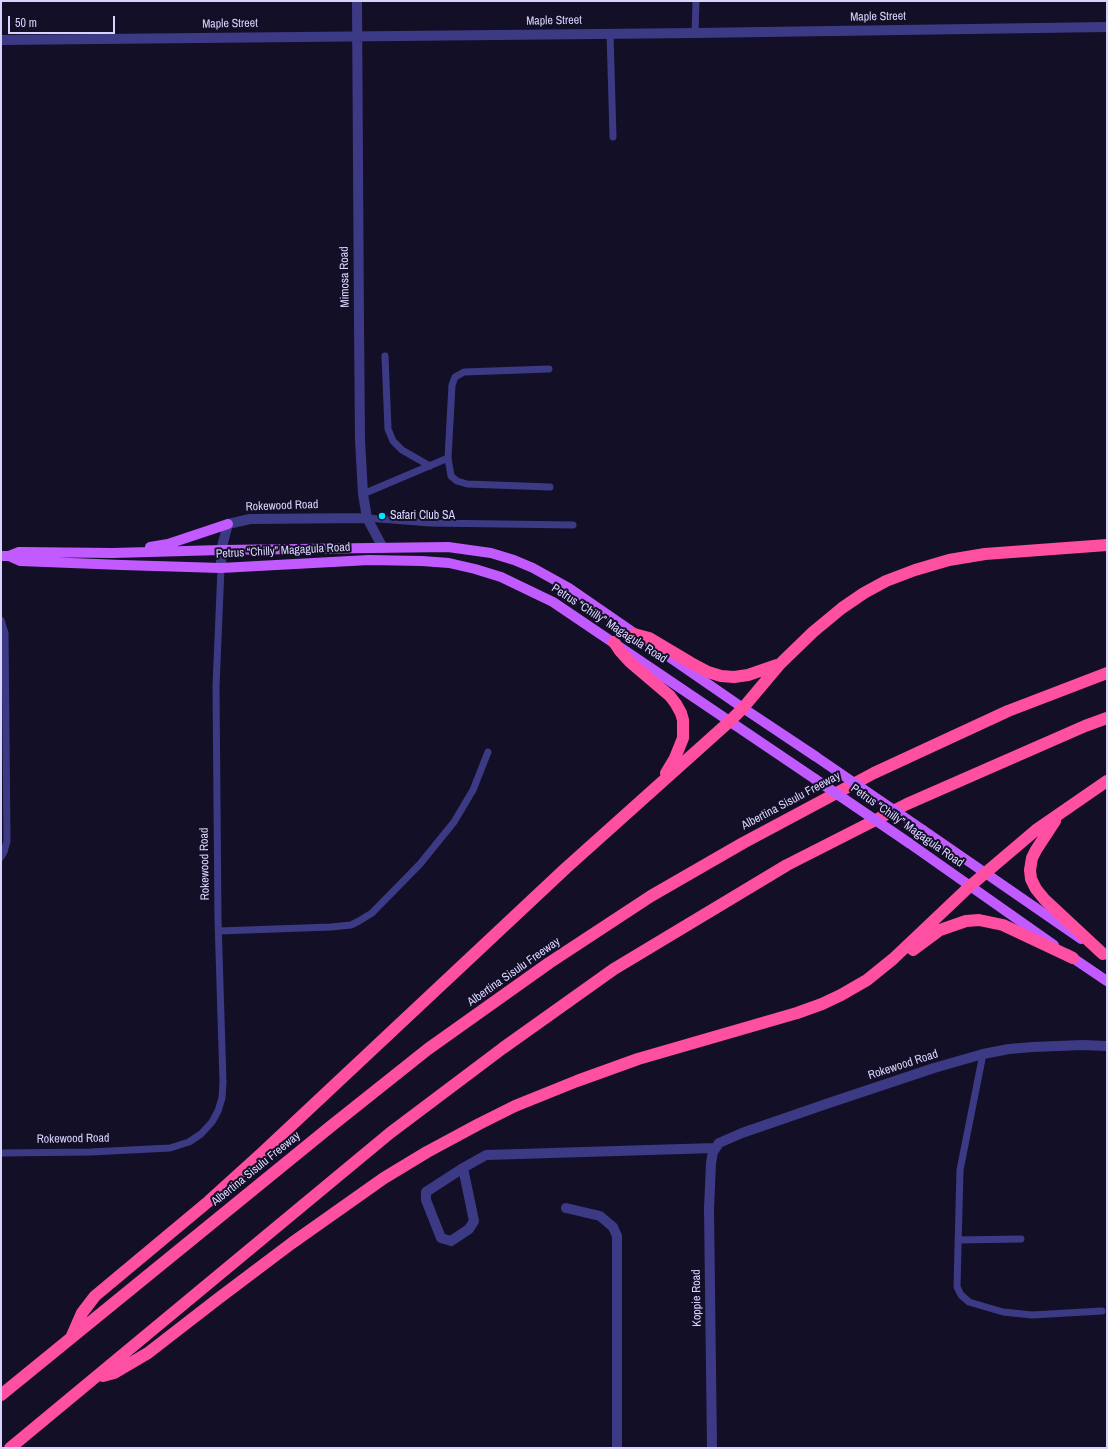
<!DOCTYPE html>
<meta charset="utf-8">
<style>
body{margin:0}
#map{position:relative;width:1108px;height:1449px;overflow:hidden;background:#130f26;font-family:"Archivo Narrow",sans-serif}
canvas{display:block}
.frame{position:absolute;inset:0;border:2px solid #d9d4ff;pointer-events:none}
.scale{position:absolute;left:8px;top:16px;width:107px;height:18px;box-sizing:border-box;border:2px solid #d9d4ff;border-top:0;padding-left:5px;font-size:12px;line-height:14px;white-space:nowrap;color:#d9d4ff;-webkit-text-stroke:3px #130f26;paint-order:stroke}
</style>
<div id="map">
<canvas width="1108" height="1449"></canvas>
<div class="frame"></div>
<div class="scale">50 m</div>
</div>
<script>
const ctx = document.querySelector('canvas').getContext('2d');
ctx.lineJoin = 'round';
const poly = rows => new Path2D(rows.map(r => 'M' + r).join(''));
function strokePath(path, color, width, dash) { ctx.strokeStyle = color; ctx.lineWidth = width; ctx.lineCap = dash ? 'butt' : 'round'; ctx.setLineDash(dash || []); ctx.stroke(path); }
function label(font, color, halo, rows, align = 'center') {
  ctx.font = font + ' "Archivo Narrow",sans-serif'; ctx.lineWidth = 4; ctx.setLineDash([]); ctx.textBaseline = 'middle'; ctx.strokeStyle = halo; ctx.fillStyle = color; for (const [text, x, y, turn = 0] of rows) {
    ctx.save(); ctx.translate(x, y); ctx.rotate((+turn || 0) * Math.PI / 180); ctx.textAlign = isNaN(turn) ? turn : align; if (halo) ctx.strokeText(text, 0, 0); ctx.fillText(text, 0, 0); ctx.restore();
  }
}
strokePath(poly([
 [610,33,613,137],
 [695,33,696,1],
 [385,356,388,429,393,441,402,450,430,466],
 [448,458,451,476,457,481,467,484,550,487],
 [363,494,448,458,452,385,455,377,464,372,549,369],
 [367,518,430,523,573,525],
 [1,620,5,633,7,841,4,852,1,857],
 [219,931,331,927,351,925,359,921,372,913,420,864,454,822,473,790,488,752],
 [983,1054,960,1170,957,1287,961,1295,969,1302,1003,1312,1032,1315,1102,1311],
 [1,1153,91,1152,170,1148,189,1142,201,1134,212,1122,218,1111,222,1098,223,1082,218,920,216,686,221,568],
 [958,1240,1021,1239]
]), '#3d3a85', 7);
strokePath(poly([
 [357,1,359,324,360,440,363,494,367,518,383,548],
 [1,40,695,33,1107,27],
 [221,568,221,550,228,524,250,519,367,518],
 [463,1168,474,1221,469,1229,451,1241,441,1238,426,1200,426,1192,463,1168,486,1155,715,1148],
 [566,1208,600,1216,613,1227,617,1236,617,1448],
 [712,1448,709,1209,711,1163,713,1152,719,1143,742,1133,829,1103,934,1068,983,1054,1009,1049,1033,1047,1083,1045,1107,1046]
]), '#3d3a85', 10);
strokePath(poly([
 [150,547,168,544,228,524],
 [1,556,9,556,20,561,122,565,221,568,369,560,422,561,449,563,475,569,501,577,553,602,815,779],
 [9,556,19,552,113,553,221,550,448,547,491,553,514,560,533,568,569,588,743,708,815,756],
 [923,830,1081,939],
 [909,843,1054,945],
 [1067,954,1107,981]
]), '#c25bff', 10);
strokePath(poly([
 [634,634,649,638,691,663,708,672,721,676,734,677,748,675,777,665],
 [614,642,620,651,630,662,670,696,676,704,681,713,683,720,683,738,675,758,666,773],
 [1055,821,1036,850,1032,858,1030,870,1031,879,1036,889,1045,900,1103,954],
 [913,950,940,930,966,921,979,920,1003,925,1073,958],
 [71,1338,82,1313,95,1296,209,1201,262,1153,566,868,730,721,743,708,780,664,813,632,842,608,864,593,886,581,915,570,949,560,985,554,1107,545],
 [103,1376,114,1373,148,1353,219,1298,292,1243,384,1178,427,1152,479,1124,515,1106,577,1081,638,1059,797,1013,822,1004,841,995,867,980,893,959,970,886,1036,830,1107,781],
 [1,1395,330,1127,428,1049,549,963,651,896,743,843,874,773,1008,711,1107,673],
 [10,1448,390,1133,503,1048,614,969,787,865,907,804,1085,726,1107,718]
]), '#ff4fa3', 12);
strokePath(poly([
 [815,756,923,830],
 [815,779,909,843]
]), '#c25bff', 10);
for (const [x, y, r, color] of [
 [382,516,4,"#00e5ff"]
]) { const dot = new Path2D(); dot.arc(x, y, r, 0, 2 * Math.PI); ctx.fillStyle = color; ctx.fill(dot); strokePath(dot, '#130f26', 1.5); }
label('12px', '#d9d4ff', '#130f26', [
 ["Maple Street",878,17,-1],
 ["Maple Street",554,21,-1],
 ["Maple Street",230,24,-1],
 ["Mimosa Road",345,277,-91],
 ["Rokewood Road",282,506,-2],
 ["Petrus “Chilly” Magagula Road",283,551,-3],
 ["Petrus “Chilly” Magagula Road",609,624,33],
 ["Albertina Sisulu Freeway",791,801,-28],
 ["Petrus “Chilly” Magagula Road",907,826,35],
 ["Rokewood Road",205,864,-91],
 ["Albertina Sisulu Freeway",514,972,-35],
 ["Rokewood Road",903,1065,-18],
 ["Rokewood Road",73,1139,-1],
 ["Albertina Sisulu Freeway",256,1169,-39],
 ["Koppie Road",697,1298,-91]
]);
label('12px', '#d9d4ff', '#130f26', [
 ["Safari Club SA",390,516]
], 'left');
</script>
